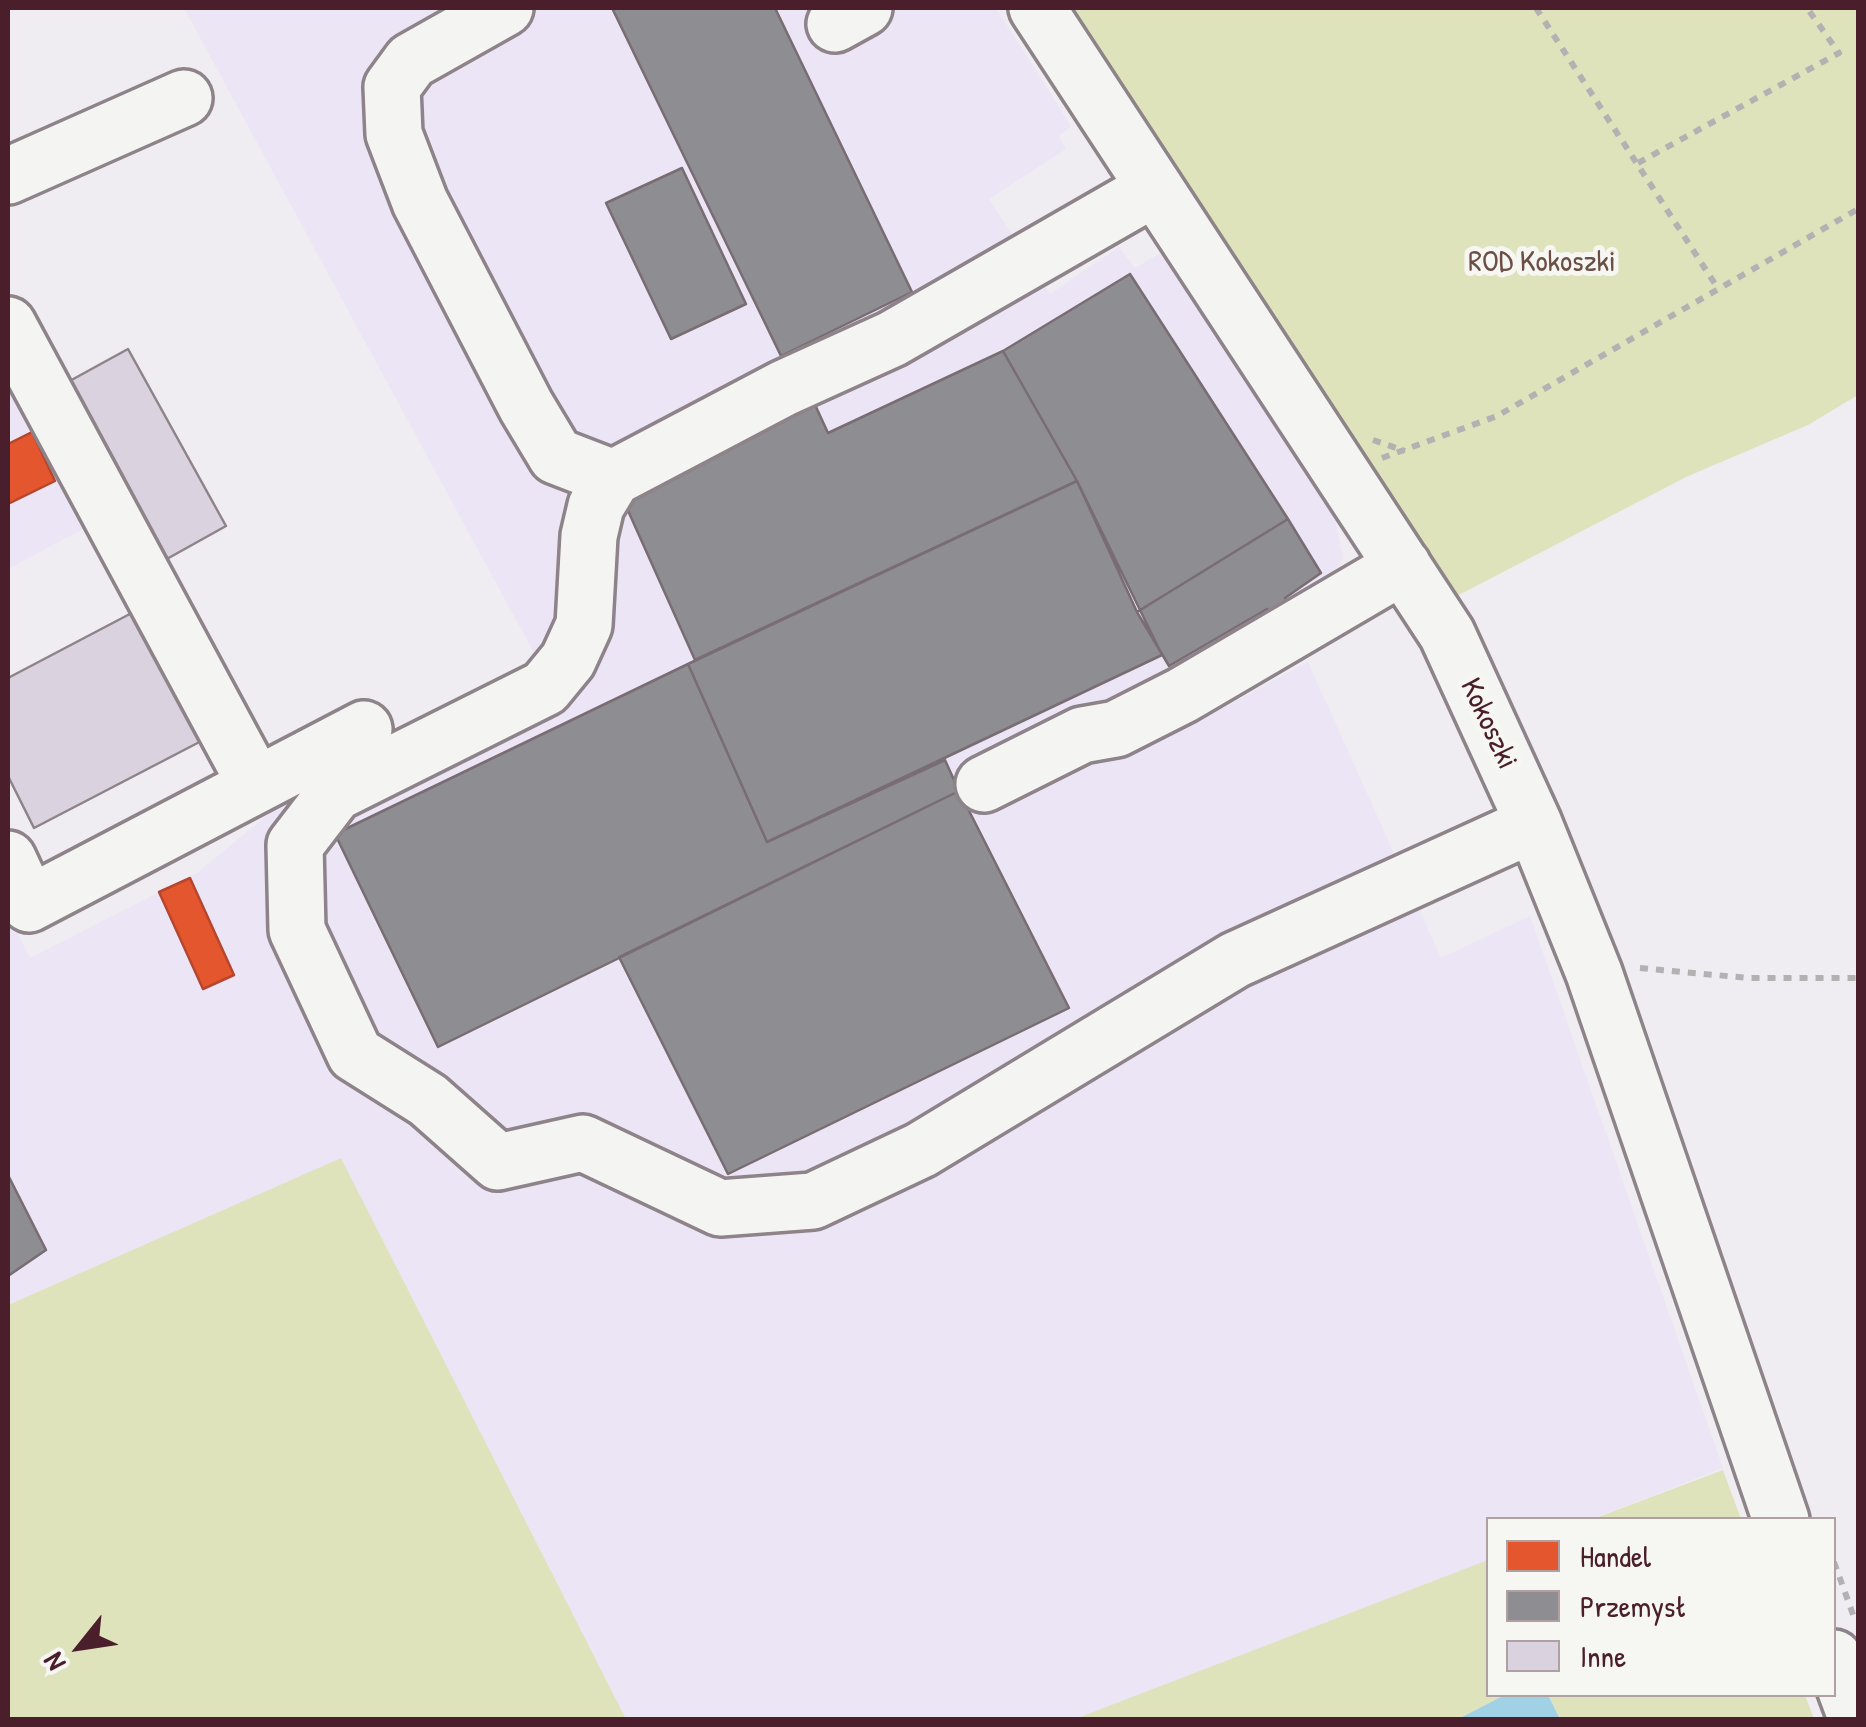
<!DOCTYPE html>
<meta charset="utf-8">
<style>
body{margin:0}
#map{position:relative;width:1866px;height:1727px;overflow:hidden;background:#efecf2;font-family:"Patrick Hand",sans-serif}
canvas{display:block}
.frame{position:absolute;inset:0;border:10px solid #4a1f2b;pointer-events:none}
.legend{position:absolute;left:1486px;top:1517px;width:350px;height:180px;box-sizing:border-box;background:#f6f6f2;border:2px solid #b1a0a2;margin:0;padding:12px 18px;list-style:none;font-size:30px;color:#4a1f2b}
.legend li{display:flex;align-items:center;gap:20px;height:50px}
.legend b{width:50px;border:2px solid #b1a0a2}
.north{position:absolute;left:30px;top:1597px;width:100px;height:100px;-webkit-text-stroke:8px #f6f6f2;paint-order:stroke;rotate:240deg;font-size:28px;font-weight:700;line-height:40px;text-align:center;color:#4a1f2b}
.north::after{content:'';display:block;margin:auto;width:35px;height:45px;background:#4a1f2b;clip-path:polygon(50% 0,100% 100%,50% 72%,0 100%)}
</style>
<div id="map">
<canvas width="1866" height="1727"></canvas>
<div class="frame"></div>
<ul class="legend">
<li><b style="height:28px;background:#e4572e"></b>Handel</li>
<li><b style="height:28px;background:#8d8d92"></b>Przemysł</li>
<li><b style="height:28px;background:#dad3df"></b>Inne</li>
</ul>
<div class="north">N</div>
</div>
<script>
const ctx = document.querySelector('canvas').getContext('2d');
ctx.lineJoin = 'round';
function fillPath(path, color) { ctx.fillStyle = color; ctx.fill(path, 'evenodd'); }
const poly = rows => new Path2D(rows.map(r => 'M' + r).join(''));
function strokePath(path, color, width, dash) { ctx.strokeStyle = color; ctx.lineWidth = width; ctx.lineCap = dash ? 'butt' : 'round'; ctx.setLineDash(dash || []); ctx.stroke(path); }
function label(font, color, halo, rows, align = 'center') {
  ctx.font = font + ' "Patrick Hand",sans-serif'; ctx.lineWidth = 10; ctx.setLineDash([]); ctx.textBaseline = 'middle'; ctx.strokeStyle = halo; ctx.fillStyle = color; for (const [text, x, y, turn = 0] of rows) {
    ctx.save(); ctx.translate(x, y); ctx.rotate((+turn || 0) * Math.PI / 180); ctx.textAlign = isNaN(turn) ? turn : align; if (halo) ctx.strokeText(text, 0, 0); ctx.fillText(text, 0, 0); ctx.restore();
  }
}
fillPath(poly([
 [184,8,996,8,1071,126,1059,136,1066,149,989,199,1050,294,1119,247,1135,268,1161,253,1333,509,1343,558,1320,595,1177,681,1197,722,1308,662,1441,958,1530,916,1723,1468,1592,1519,1488,1520,1488,1560,1085,1719,626,1719,341,1159,8,1305,8,915,30,958,197,873,313,778,540,664],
 [8,361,92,524,8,569]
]), '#ebe5f5');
fillPath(poly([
 [1060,8,1858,8,1858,395,1808,425,1686,477,1455,597],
 [341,1158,626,1719,8,1719,8,1305],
 [1723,1470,1741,1519,1593,1519],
 [1488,1560,1488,1694,1506,1695,1458,1719,1075,1719],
 [1548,1695,1805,1695,1814,1719,1560,1719]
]), '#dee3bc');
fillPath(poly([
 [1507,1694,1548,1695,1560,1719,1458,1719]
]), '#a1d1e5');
const shops = poly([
 [32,432,55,481,8,504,8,444,32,432],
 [190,878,234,975,203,989,159,892,190,878]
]);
fillPath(shops, '#e4572e');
strokePath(shops, '#b6462d', 2.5);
const industry = poly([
 [617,8,775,8,912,292,781,356,613,10,617,8],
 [682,168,746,304,671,339,606,203,682,168],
 [1130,274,1288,519,1137,612,1077,481,1003,351,1130,274],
 [1003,351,1077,481,695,660,621,495,811,396,828,433,1003,351],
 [1077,481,1162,655,767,842,688,664,1077,481],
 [1288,519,1321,573,1285,598,1289,603,1272,615,1267,609,1169,666,1137,612,1288,519],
 [688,664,767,842,945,760,959,791,438,1047,335,834,688,664],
 [959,791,1069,1008,728,1174,619,957,959,791],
 [9,1177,46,1250,8,1276,8,1178,9,1177]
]);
fillPath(industry, '#8d8d92');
strokePath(industry, '#796c73', 2.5);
const building = poly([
 [128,349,226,526,165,560,66,383,128,349],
 [145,606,211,736,34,828,8,776,8,678,145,606]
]);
fillPath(building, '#dad3df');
strokePath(building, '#8d8388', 2.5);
const minor = poly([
 [505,8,411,61,392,87,394,134,420,202,526,406,556,456,613,478],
 [1037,8,1447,634,1534,824,1594,973,1781,1520],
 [835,24,864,8],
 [8,176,184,98],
 [1155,188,892,339,784,388,613,478,596,506,589,536,584,625,568,660,545,688,335,793,295,845,297,930,355,1054,428,1100,498,1162,583,1143,720,1208,813,1201,921,1150,1235,960,1534,824],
 [8,325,256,785],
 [984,784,1082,735,1116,729,1183,695,1403,566],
 [8,859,29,904,364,729],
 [1834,1658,1857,1720]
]);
strokePath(minor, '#8d8388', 62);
strokePath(poly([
 [1536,8,1717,287],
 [1638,163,1839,53,1807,8],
 [1373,440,1405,451],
 [1382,458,1497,416,1858,209],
 [1640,968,1748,978,1858,978],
 [1834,1562,1855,1620]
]), '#b5b0b1', 6, [8, 8]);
strokePath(minor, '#f4f4f3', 55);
label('30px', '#6c4e44', '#f6f6f2', [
 ["ROD Kokoszki",1542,263]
]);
label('30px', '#4a1f2b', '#f6f6f2', [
 ["Kokoszki",1488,724,65]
]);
</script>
